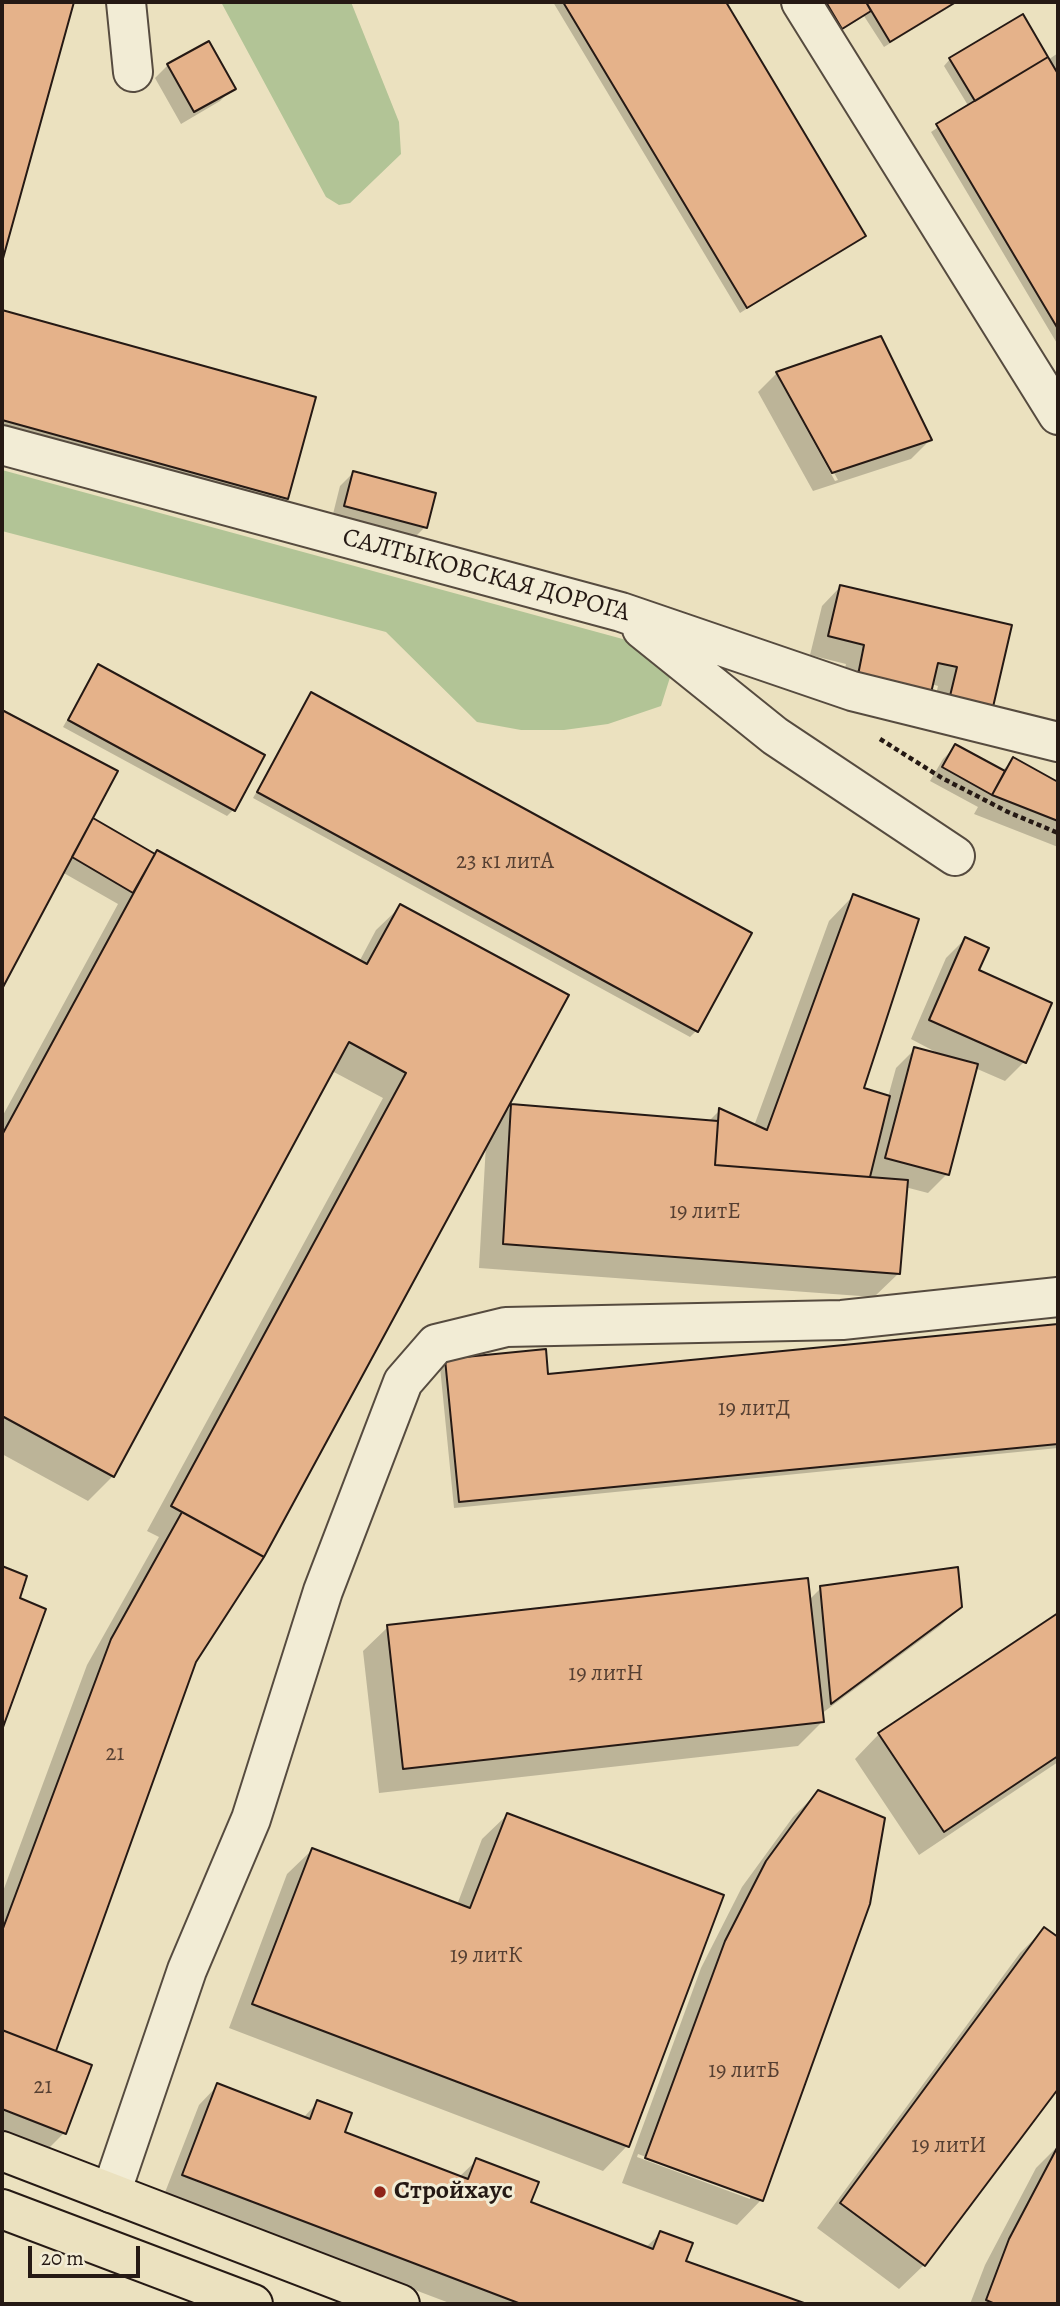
<!DOCTYPE html>
<meta charset="utf-8">
<style>
body{margin:0}
#map{position:relative;width:1060px;height:2306px;overflow:hidden;background:#ebe1bf;font-family:Alegreya,serif}
canvas{display:block}
.frame{position:absolute;inset:0;border:4px solid #251914;pointer-events:none}
.scale{position:absolute;left:28px;top:2246px;width:112px;height:32px;box-sizing:border-box;border:4px solid #251914;border-top:0;padding-left:9px;font-size:21px;line-height:24px;white-space:nowrap;color:#251914;-webkit-text-stroke:5px #f2ecd5;paint-order:stroke}
</style>
<div id="map">
<canvas width="1060" height="2306"></canvas>
<div class="frame"></div>
<div class="scale">20 m</div>
</div>
<script>
const ctx = document.querySelector('canvas').getContext('2d');
ctx.lineJoin = 'round';
function fillPath(path, color) { ctx.fillStyle = color; ctx.fill(path, 'evenodd'); }
const poly = rows => new Path2D(rows.map(r => 'M' + r).join(''));
function strokePath(path, color, width, dash) { ctx.strokeStyle = color; ctx.lineWidth = width; ctx.lineCap = dash ? 'butt' : 'round'; ctx.setLineDash(dash || []); ctx.stroke(path); }
function label(font, color, halo, rows, align = 'center') {
  ctx.font = font + ' Alegreya,serif'; ctx.lineWidth = 6; ctx.setLineDash([]); ctx.textBaseline = 'middle'; ctx.strokeStyle = halo; ctx.fillStyle = color; for (const [text, x, y, turn = 0] of rows) {
    ctx.save(); ctx.translate(x, y); ctx.rotate((+turn || 0) * Math.PI / 180); ctx.textAlign = isNaN(turn) ? turn : align; if (halo) ctx.strokeText(text, 0, 0); ctx.fillText(text, 0, 0); ctx.restore();
  }
}
fillPath(poly([
 [221,2,351,2,399,122,401,154,350,203,339,205,326,197],
 [2,470,630,641,672,671,661,706,608,724,564,730,521,730,477,722,386,632,2,531]
]), '#b2c496');
fillPath(poly([
 [2,2,72,2,2,255],
 [553,2,724,2,864,235,740,313],
 [817,2,958,2,884,47,864,16,836,34],
 [1058,53,1058,345,931,132,969,107,944,66,950,59,1048,60],
 [168,65,233,88,220,101,181,124,155,78],
 [2,312,314,399,287,499,268,518,2,444],
 [777,373,930,440,911,459,813,491,758,392],
 [780,381,784,381,838,480,835,481],
 [353,473,425,527,412,540,332,518,340,486],
 [841,586,1010,627,991,706,931,715,938,686,931,684,839,694,846,664,810,655,822,606],
 [98,666,233,810,227,816,63,727],
 [312,694,696,1031,690,1037,253,798],
 [2,712,115,772,91,819,359,962,376,930,401,906,503,1114,512,1106,708,1122,720,1110,754,1126,829,921,853,896,862,1089,888,1097,896,1068,915,1049,947,1058,911,1039,946,958,965,939,976,971,1024,1062,1005,1081,975,1068,947,1174,928,1193,905,1187,899,1273,874,1297,479,1268,486,1144,195,1661,52,2051,64,2133,45,2152,2,2135,2,1894,87,1665,159,1537,147,1531,383,1098,332,1071,113,1476,88,1501,2,1454,2,1117,118,904,62,872,2,985],
 [956,746,1002,771,1013,760,1058,784,1058,847,974,814,978,807,930,781,943,759],
 [1058,1325,1058,1448,454,1508,440,1367,446,1361,546,1375],
 [2,1568,25,1577,18,1599,44,1610,2,1725],
 [821,1588,960,1607,940,1626,821,1714,822,1722,798,1746,379,1793,363,1651,388,1627,809,1600],
 [1058,1615,1058,1762,919,1855,855,1759,879,1734],
 [818,1792,869,1903,761,2200,737,2225,622,2183,701,1968,742,1887,793,1817],
 [638,2154,750,2195,750,2199,637,2157],
 [507,1815,627,2146,603,2171,229,2028,287,1874,312,1850,457,1905,482,1839],
 [1044,1929,1058,1939,1058,2086,924,2265,899,2289,817,2228,1020,1953],
 [218,2085,303,2118,318,2102,342,2133,459,2177,477,2160,528,2203,645,2248,661,2233,684,2262,801,2304,452,2304,164,2195,199,2105],
 [1058,2146,1058,2304,970,2304,985,2265,1036,2168]
]), '#0003');
const building = poly([
 [2,2,74,2,2,262,2,2],
 [563,2,726,2,866,236,747,308,563,2],
 [826,2,866,2,871,11,842,29,826,2],
 [866,2,956,2,890,42,866,2],
 [1023,14,1048,57,975,101,949,58,1023,14],
 [209,41,236,89,194,112,167,64,209,41],
 [1048,57,1058,74,1058,329,936,124,1048,57],
 [2,310,316,397,288,499,2,420,2,310],
 [881,336,932,440,832,473,776,372,881,336],
 [353,471,436,493,427,528,344,506,353,471],
 [840,585,1012,625,993,707,950,696,957,667,938,663,931,693,858,675,864,645,828,636,840,585],
 [98,664,265,755,235,811,68,720,98,664],
 [311,692,752,933,698,1032,257,792,311,692],
 [2,710,118,771,2,989,2,710],
 [955,744,1005,771,992,795,942,767,955,744],
 [1013,757,1058,782,1058,821,992,795,1013,757],
 [93,818,155,854,133,893,72,857,93,818],
 [157,850,367,964,400,904,569,995,264,1557,171,1506,406,1073,349,1042,114,1477,2,1416,2,1135,157,850],
 [853,894,919,919,864,1088,890,1096,870,1177,715,1165,719,1108,767,1130,853,894],
 [965,937,989,948,979,970,1052,1003,1026,1063,929,1020,965,937],
 [914,1047,978,1064,949,1175,885,1158,914,1047],
 [511,1104,718,1121,715,1165,908,1180,900,1274,503,1244,511,1104],
 [1058,1324,1058,1444,459,1502,445,1359,546,1349,548,1374,1058,1324],
 [182,1512,264,1557,196,1662,56,2051,2,2030,2,1931,111,1639,182,1512],
 [2,1566,27,1576,20,1598,46,1609,2,1730,2,1566],
 [958,1567,962,1607,831,1704,820,1586,958,1567],
 [808,1578,824,1722,403,1769,387,1625,808,1578],
 [1058,1613,1058,1756,944,1832,878,1733,1058,1613],
 [818,1790,885,1818,870,1904,763,2201,645,2158,725,1941,766,1861,818,1790],
 [507,1813,724,1895,629,2147,252,2004,312,1848,470,1908,507,1813],
 [1044,1927,1058,1937,1058,2089,925,2266,840,2203,1044,1927],
 [2,2030,92,2065,66,2134,2,2109,2,2030],
 [217,2083,310,2119,317,2100,352,2113,345,2132,468,2179,476,2158,539,2182,531,2202,653,2249,660,2231,693,2243,686,2261,804,2303,521,2304,182,2175,217,2083],
 [1058,2146,1058,2304,995,2304,986,2300,1009,2239,1058,2146]
]);
fillPath(building, '#e5b28a');
strokePath(building, '#251914', 2);
const minor = poly([
 [126,2,133,72],
 [801,2,1058,415],
 [2,445,621,612,852,691,1058,742],
 [642,629,775,736,955,856],
 [111,2193,187,1970,251,1819,323,1591,403,1382,436,1344,506,1327,842,1320,1058,1297]
]);
const major = poly([
 [2,2151,400,2304],
 [2,2209,253,2304]
]);
strokePath(minor, '#564b3f', 42);
strokePath(major, '#251914', 42);
strokePath(poly([
 [880,739,942,778,1008,812,1058,833]
]), '#251914', 4.5, [5, 3.5]);
strokePath(minor, '#f2ecd5', 38);
strokePath(major, '#ebe1bf', 38);
for (const [x, y, r, color] of [
 [380,2192,7,"#8f2418"]
]) { const dot = new Path2D(); dot.arc(x, y, r, 0, 2 * Math.PI); ctx.fillStyle = color; ctx.fill(dot); strokePath(dot, '#f2ecd5', 2.5); }
label('23px', '#553f32', null, [
 ["23 к1 литА",505,862],
 ["19 литЕ",705,1212],
 ["19 литД",754,1409],
 ["19 литН",606,1674],
 ["21",115,1754],
 ["19 литК",486,1956],
 ["19 литБ",744,2071],
 ["21",43,2087],
 ["19 литИ",949,2146]
]);
label('26px', '#251914', '#f2ecd5', [
 ["САЛТЫКОВСКАЯ ДОРОГА",486,576,15]
]);
label('bold 26px', '#251914', '#f2ecd5', [
 ["Стройхаус",394,2192]
], 'left');
</script>
